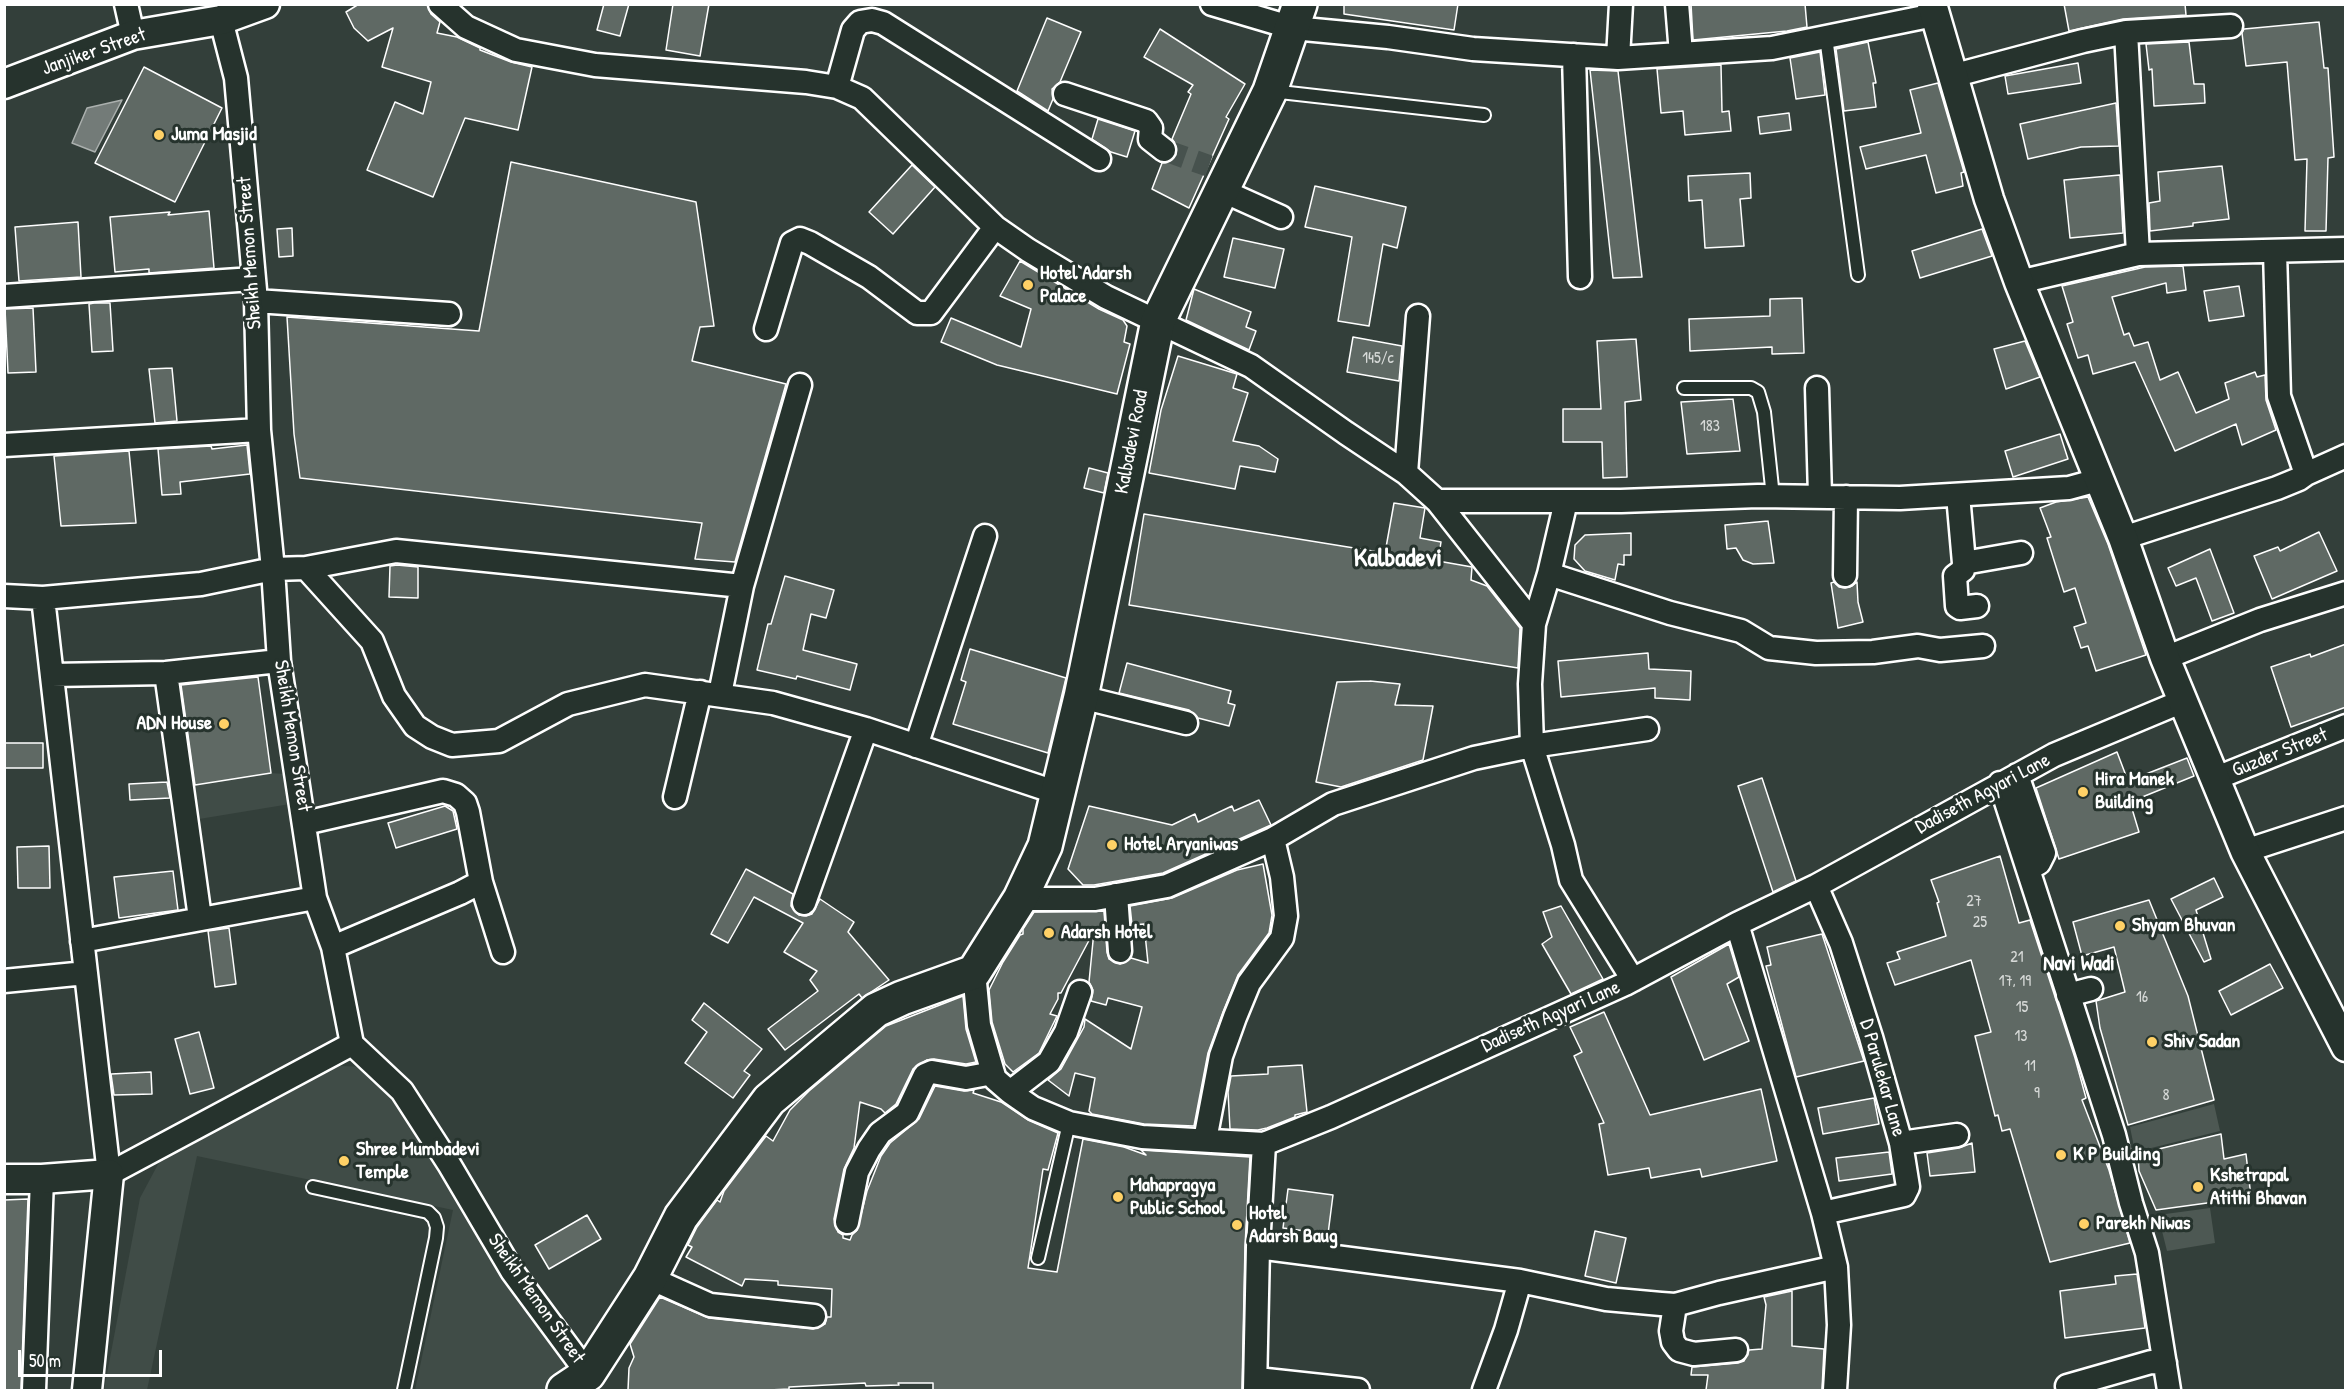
<!DOCTYPE html>
<style>
body{margin:0}
#map{position:relative;width:2350px;height:1395px;overflow:hidden;background:#333f3a;font-family:"Patrick Hand",sans-serif}
canvas{display:block}
.frame{position:absolute;inset:0;border:6px solid #fff;pointer-events:none}
.scale{position:absolute;left:18px;top:1350px;width:144px;height:27px;box-sizing:border-box;border:3px solid #fff;border-top:0;padding-left:8px;font-size:18px;line-height:21px;white-space:nowrap;color:#fff;-webkit-text-stroke:4px #26332d;paint-order:stroke}
</style>
<div id="map">
<canvas width="2350" height="1395"></canvas>
<div class="frame"></div>
<div class="scale">50 m</div>
</div>
<script>
const ctx = document.querySelector('canvas').getContext('2d');
ctx.lineJoin = 'round';
function fillPath(path, color) { ctx.fillStyle = color; ctx.fill(path, 'evenodd'); }
const poly = rows => new Path2D(rows.map(r => 'M' + r).join(''));
function strokePath(path, color, width, dash) { ctx.strokeStyle = color; ctx.lineWidth = width; ctx.lineCap = dash ? 'butt' : 'round'; ctx.setLineDash(dash || []); ctx.stroke(path); }
function label(font, color, halo, rows, align = 'center') {
  ctx.font = font + ' "Patrick Hand",sans-serif'; ctx.lineWidth = 6; ctx.setLineDash([]); ctx.textBaseline = 'middle'; ctx.strokeStyle = halo; ctx.fillStyle = color; for (const [text, x, y, turn = 0] of rows) {
    ctx.save(); ctx.translate(x, y); ctx.rotate((+turn || 0) * Math.PI / 180); ctx.textAlign = isNaN(turn) ? turn : align; if (halo) ctx.strokeText(text, 0, 0); ctx.fillText(text, 0, 0); ctx.restore();
  }
}
fillPath(poly([
 [271,773,284,774,291,789,290,804,187,821,187,786],
 [340,1066,369,1067,392,1086,572,1378,551,1390,415,1390,453,1210,197,1156,147,1390,104,1390,140,1198,163,1155,199,1134]
]), '#404c47');
fillPath(poly([
 [2214,1104,2220,1131,2135,1152,2130,1127],
 [2210,1208,2215,1243,2167,1251,2158,1215]
]), '#4d5853');
const water = poly([
 [122,100,95,152,72,143,87,108,122,100]
]);
fillPath(water, '#737b78');
strokePath(water, '#abb0ae', 1.5);
const building = poly([
 [359,4,427,4,431,14,440,22,437,33,457,37,480,48,480,50,511,62,532,67,518,130,465,118,433,197,367,170,395,102,423,114,431,82,382,67,393,28,368,41,354,28,346,12,359,4],
 [604,4,629,4,620,36,597,30,604,4],
 [673,4,709,4,700,56,666,50,673,4],
 [1344,4,1458,4,1454,30,1344,14,1344,4],
 [1691,4,1805,4,1807,27,1787,31,1693,40,1691,4],
 [2064,4,2185,4,2186,15,2123,19,2069,31,2064,4],
 [1047,18,1081,32,1060,82,1052,89,1053,99,1048,111,1017,91,1047,18],
 [2319,22,2324,68,2328,68,2334,157,2328,158,2326,231,2305,231,2307,159,2295,160,2287,62,2246,66,2242,33,2244,29,2319,22],
 [1160,29,1245,84,1226,117,1229,119,1189,208,1152,189,1162,163,1170,162,1177,152,1177,146,1172,139,1191,94,1188,92,1193,85,1144,57,1160,29],
 [1868,42,1876,83,1873,83,1876,107,1844,111,1836,49,1868,42],
 [2189,42,2194,84,2204,84,2205,103,2154,106,2152,69,2149,70,2146,44,2189,42],
 [1820,52,1825,95,1796,99,1790,58,1820,52],
 [2078,63,2081,83,2008,94,2005,76,2078,63],
 [1721,65,1722,112,1729,111,1731,131,1685,135,1683,111,1661,113,1657,69,1721,65],
 [144,67,222,108,175,202,95,163,144,67],
 [1590,70,1618,71,1642,277,1613,278,1590,70],
 [1938,83,1964,172,1961,173,1963,186,1936,193,1926,155,1866,169,1860,147,1921,133,1910,90,1938,83],
 [2116,103,2119,146,2081,147,2028,159,2020,124,2116,103],
 [1789,113,1791,130,1760,134,1758,117,1789,113],
 [1098,119,1135,131,1127,157,1111,152,1092,139,1098,119],
 [511,162,696,202,714,326,700,327,692,361,786,384,735,562,695,559,702,523,300,478,294,434,287,317,479,331,511,162],
 [912,165,935,187,893,234,869,212,912,165],
 [2222,166,2229,219,2193,223,2193,226,2150,231,2149,203,2160,201,2158,172,2222,166],
 [1750,173,1751,198,1740,199,1744,246,1705,248,1702,200,1689,201,1688,176,1750,173],
 [2120,175,2123,233,2070,238,2064,180,2120,175],
 [1315,186,1406,207,1397,248,1383,244,1369,326,1338,321,1352,237,1305,227,1315,186],
 [209,211,214,268,149,273,149,269,115,272,110,217,170,212,168,215,209,211],
 [78,222,81,277,19,281,15,227,78,222],
 [292,228,293,256,279,257,277,229,292,228],
 [1982,229,1992,256,1920,278,1912,251,1982,229],
 [1233,238,1284,249,1275,288,1224,277,1233,238],
 [1020,261,1099,309,1123,320,1127,326,1124,342,1130,344,1117,394,997,365,941,342,951,318,1021,347,1031,309,1000,296,1020,261],
 [2183,266,2186,290,2167,293,2166,283,2112,297,2124,335,2129,333,2134,346,2148,342,2160,380,2178,372,2196,413,2229,399,2225,383,2255,372,2257,377,2265,375,2266,400,2276,430,2242,445,2236,424,2175,451,2135,362,2093,374,2088,355,2078,358,2067,324,2073,322,2062,286,2145,267,2183,266],
 [2239,286,2244,316,2209,321,2204,291,2239,286],
 [1194,289,1251,312,1246,327,1256,331,1249,350,1186,320,1194,289],
 [1802,298,1804,353,1772,354,1772,347,1690,351,1689,319,1770,316,1770,299,1802,298],
 [94,303,110,303,113,351,92,352,89,304,94,303],
 [33,308,36,372,8,373,5,309,33,308],
 [1353,337,1402,346,1399,381,1347,372,1353,337],
 [1636,339,1641,400,1625,402,1627,477,1603,478,1602,442,1563,442,1563,409,1601,409,1597,341,1636,339],
 [2025,341,2040,377,2006,389,1994,349,2025,341],
 [1178,356,1237,374,1233,388,1248,393,1233,441,1259,446,1278,459,1275,472,1240,466,1235,489,1149,473,1161,410,1178,356],
 [172,368,177,421,155,423,149,369,172,368],
 [1733,399,1740,451,1687,454,1681,402,1733,399],
 [2060,434,2068,459,2013,477,2005,451,2060,434],
 [247,445,250,474,180,482,181,494,162,495,158,449,211,446,212,449,247,445],
 [129,451,136,523,61,526,54,456,129,451],
 [1089,468,1108,473,1104,493,1084,488,1089,468],
 [2088,497,2108,544,2146,655,2096,671,2088,646,2081,648,2074,627,2086,623,2075,588,2064,592,2047,538,2051,537,2040,508,2056,502,2088,497],
 [1394,503,1425,508,1420,538,1441,542,1438,561,1472,567,1471,580,1487,586,1520,628,1518,668,1129,605,1144,514,1385,553,1394,503],
 [1768,521,1774,563,1753,564,1743,560,1736,548,1727,549,1725,525,1768,521],
 [2319,532,2337,571,2272,599,2254,556,2278,547,2280,551,2319,532],
 [1631,533,1631,555,1624,555,1624,565,1618,564,1615,580,1585,571,1574,559,1575,545,1585,535,1631,533],
 [2210,549,2234,613,2212,621,2196,578,2176,586,2168,568,2210,549],
 [397,565,418,567,418,598,389,597,390,566,397,565],
 [785,576,834,590,826,618,811,614,803,650,857,664,850,690,797,676,796,679,757,670,768,624,771,624,785,576],
 [1834,582,1839,587,1845,588,1852,586,1857,582,1858,602,1863,622,1838,628,1831,583,1834,582],
 [2346,644,2346,707,2291,727,2271,667,2310,654,2311,657,2346,644],
 [970,649,1066,678,1048,753,953,724,966,682,961,680,970,649],
 [1648,653,1649,669,1691,671,1690,700,1655,698,1655,688,1561,697,1558,661,1648,653],
 [1127,663,1231,691,1228,703,1235,705,1229,726,1198,718,1189,710,1119,693,1127,663],
 [258,677,271,773,195,785,181,685,258,677],
 [1370,681,1400,684,1395,705,1433,706,1423,760,1341,787,1316,782,1337,682,1370,681],
 [4,743,43,743,43,768,4,768,4,743],
 [2117,752,2128,781,2187,758,2194,776,2130,802,2139,832,2059,859,2036,788,2117,752],
 [1762,778,1796,881,1773,892,1738,786,1762,778],
 [167,782,170,798,130,800,129,784,167,782],
 [1259,800,1271,825,1163,873,1094,885,1083,885,1068,869,1089,806,1172,825,1195,814,1198,822,1232,806,1234,811,1259,800],
 [445,806,453,811,457,829,396,848,388,823,445,806],
 [49,846,50,888,18,888,17,847,49,846],
 [2000,856,2019,923,2030,920,2075,1058,2086,1098,2082,1100,2109,1170,2130,1243,2050,1262,2010,1129,2002,1131,1998,1115,1995,1116,1975,1036,1991,1032,1971,960,1895,985,1887,963,1900,959,1897,952,1946,936,1937,903,1939,902,1931,880,2000,856],
 [1263,864,1272,915,1269,933,1238,975,1223,1012,1208,1053,1194,1126,1144,1124,1092,1114,1089,1111,1095,1078,1075,1073,1069,1096,1048,1080,1061,1069,1084,1027,1085,1019,1131,1049,1142,1007,1108,998,1106,1005,1091,1001,1093,990,1089,982,1094,931,1061,993,1058,993,1058,999,1050,1014,1057,1016,1039,1053,1013,1072,1005,1064,992,1022,989,990,1003,962,1020,935,1023,934,1023,929,1034,912,1104,911,1107,952,1109,959,1120,964,1131,958,1148,963,1144,924,1132,925,1130,906,1172,898,1237,870,1263,864],
 [746,869,793,894,791,906,799,915,806,916,812,914,820,899,854,922,848,932,889,980,862,998,859,994,785,1050,768,1029,818,991,810,980,817,971,784,952,803,923,754,897,728,943,711,934,746,869],
 [173,871,178,910,119,918,114,877,173,871],
 [2214,878,2223,897,2196,910,2211,959,2204,962,2171,899,2214,878],
 [2149,900,2188,996,2214,1100,2128,1125,2100,1028,2096,1001,2125,992,2114,947,2082,956,2073,922,2149,900],
 [1561,906,1603,979,1571,994,1542,944,1552,937,1543,912,1561,906],
 [229,928,236,984,215,987,208,931,229,928],
 [1822,934,1864,1061,1796,1077,1766,966,1771,965,1767,947,1822,934],
 [1729,944,1739,977,1727,984,1749,1041,1704,1060,1671,977,1729,944],
 [2270,964,2283,988,2231,1015,2219,991,2270,964],
 [963,996,966,1029,976,1062,966,1064,934,1059,927,1060,913,1069,896,1104,885,1113,881,1109,860,1102,854,1148,844,1169,834,1219,838,1232,843,1235,843,1238,850,1240,852,1235,857,1230,867,1191,881,1156,890,1143,919,1119,935,1086,964,1091,974,1090,973,1093,1001,1102,1028,1120,1058,1133,1048,1170,1043,1169,1028,1268,1057,1272,1083,1139,1124,1147,1146,1155,1141,1150,1250,1157,1245,1246,1242,1390,933,1390,933,1383,898,1383,899,1385,866,1386,865,1383,789,1387,789,1389,769,1390,628,1390,629,1368,634,1357,630,1344,660,1297,709,1318,813,1329,825,1324,827,1317,831,1317,832,1289,778,1285,778,1281,745,1279,742,1286,686,1257,692,1247,688,1245,697,1227,717,1200,720,1202,724,1191,766,1136,773,1141,790,1110,809,1091,886,1026,963,996],
 [704,1003,762,1049,744,1071,750,1075,733,1098,685,1063,707,1032,692,1020,704,1003],
 [1604,1012,1650,1115,1761,1089,1777,1161,1702,1177,1700,1169,1651,1178,1649,1168,1608,1175,1599,1124,1604,1123,1574,1056,1582,1052,1570,1027,1604,1012],
 [199,1032,214,1088,190,1094,175,1039,199,1032],
 [1302,1065,1307,1112,1295,1115,1295,1117,1267,1128,1258,1130,1230,1129,1228,1092,1231,1076,1268,1074,1268,1067,1302,1065],
 [151,1072,152,1094,114,1095,111,1074,151,1072],
 [1874,1098,1879,1124,1823,1134,1818,1108,1874,1098],
 [2221,1134,2224,1159,2246,1154,2251,1197,2156,1210,2139,1171,2138,1154,2221,1134],
 [1972,1143,1975,1172,1930,1176,1927,1153,1959,1148,1972,1143],
 [1889,1152,1892,1174,1839,1181,1836,1158,1889,1152],
 [1288,1189,1333,1195,1328,1234,1283,1228,1288,1189],
 [28,1199,21,1390,4,1390,4,1200,28,1199],
 [587,1215,601,1239,549,1269,535,1245,587,1215],
 [1595,1231,1626,1238,1616,1283,1585,1276,1595,1231],
 [2137,1274,2145,1328,2065,1338,2060,1291,2116,1284,2115,1276,2137,1274],
 [1792,1291,1792,1346,1824,1349,1822,1390,1706,1390,1708,1375,1691,1375,1692,1367,1738,1363,1744,1361,1749,1350,1762,1349,1766,1305,1764,1297,1792,1291]
]);
fillPath(building, '#5f6964');
strokePath(building, '#fff', 1.5);
strokePath(poly([
 [1164,150,1209,166]
]), '#47524e', 22, [22, 11]);
const service = poly([
 [1826,37,1858,275],
 [1271,91,1484,115],
 [1684,388,1751,388,1758,392,1764,412,1773,497],
 [313,1187,428,1212,434,1218,437,1227,436,1238,404,1390],
 [1038,1258,1069,1123]
]);
const minor = poly([
 [126,4,133,35],
 [440,4,466,27,516,50,595,65,806,82,837,87,862,98,995,227,1028,250,1106,297,1251,366,1346,433,1406,473,1437,501,1534,624],
 [1212,4,1293,28,1388,37,1473,49,1618,58,1772,48,1934,15],
 [1677,4,1681,54],
 [221,20,236,78,256,301,259,430,273,569,279,661,315,898,333,947,352,1044,402,1091,449,1164,512,1271,588,1374],
 [2126,32,2138,254],
 [1574,55,1580,277],
 [1618,58,1621,4],
 [1952,76,2083,41,2126,32,2231,26],
 [837,87,853,30,860,22,872,20,883,23,1099,159],
 [1065,94,1146,121,1151,128,1150,139,1164,150],
 [1223,191,1281,217],
 [2019,282,2138,254,2346,249],
 [4,296,253,279],
 [256,301,449,314],
 [766,329,792,243,800,239,810,243,869,277,917,313,931,313,995,227],
 [1817,388,1820,496],
 [4,445,259,430],
 [1406,473,1418,316],
 [2306,474,2346,456],
 [1958,495,1964,563,1963,570,1955,576,1957,606,1960,608,1977,606],
 [1437,501,1621,501,1758,496,1900,498,2069,488,2098,480],
 [1566,501,1549,574,1534,624,1530,684,1532,746,1563,845,1571,880,1633,980],
 [2123,538,2277,488,2299,479,2306,474,2279,396,2275,251],
 [1964,563,2021,553],
 [306,568,372,641,394,696,415,726,432,737,452,745,499,741,568,704,645,685,773,703,866,729,1058,793],
 [1549,574,1670,613,1741,631,1769,648,1816,653,1873,652,1918,646,1940,650,1983,646],
 [1845,575,1846,497],
 [4,596,43,598,201,584,273,569,306,568,396,551,742,586],
 [43,598,109,1174,352,1044],
 [2165,658,2260,620,2346,593],
 [166,673,200,918],
 [52,675,166,673,279,661],
 [720,694,742,586,800,385],
 [1081,697,1186,723],
 [916,746,985,536],
 [2017,775,2044,853,2039,863,2028,869],
 [2214,779,2346,726],
 [2000,783,2114,1135,2131,1203,2147,1253,2169,1390],
 [675,797,700,692],
 [305,823,443,791,456,795,465,803,468,812,481,882,503,952],
 [2245,851,2346,818],
 [1816,886,1841,943,1871,1037,1901,1143,1908,1187,1904,1195,1823,1213],
 [1116,895,1120,951],
 [1020,899,1095,899,1167,886,1273,839,1333,804,1474,758,1532,746,1647,729],
 [804,903,866,729],
 [1737,924,1823,1213,1836,1267,1839,1325,1835,1390],
 [82,941,315,898],
 [333,947,460,893,481,882],
 [974,972,979,1025,993,1073,995,1079,1010,1092,1033,1108,1069,1123,1142,1137,1264,1144,1331,1117,1625,984,1737,924,1816,886,2054,755,2183,701],
 [4,981,86,973],
 [2068,995,2091,989],
 [1010,1092,1049,1062,1066,1032,1080,992],
 [1205,1140,1221,1056,1235,1017,1249,983,1282,938,1286,916,1282,877,1273,839],
 [1901,1143,1957,1135],
 [847,1222,857,1172,869,1149,880,1133,907,1113,925,1075,932,1072,966,1078,993,1073],
 [1258,1247,1520,1281,1606,1299,1661,1304,1675,1305,1719,1293,1836,1267],
 [650,1278,710,1305,814,1316],
 [1675,1305,1671,1331,1673,1342,1679,1350,1694,1354,1736,1350],
 [1257,1379,1358,1390],
 [2067,1386,2151,1362,2165,1363],
 [34,1390,42,1179],
 [1255,1390,1258,1247,1264,1144],
 [1484,1390,1506,1330,1520,1281]
]);
const tertiary = poly([
 [1932,4,1989,199,2019,282,2123,538,2165,658,2245,851,2346,1047],
 [4,84,133,35,221,20,265,4],
 [4,1179,42,1179,109,1174,87,1390]
]);
const secondary = poly([
 [564,1390,588,1374,650,1278,681,1217,769,1100,876,1010,902,998,974,972,1020,899,1045,846,1081,697,1158,321,1270,91,1300,4]
]);
strokePath(service, '#fff', 16);
strokePath(minor, '#fff', 27);
strokePath(tertiary, '#fff', 33);
strokePath(secondary, '#fff', 38);
strokePath(service, '#26332d', 12);
strokePath(minor, '#26332d', 22);
strokePath(tertiary, '#26332d', 28);
strokePath(secondary, '#26332d', 33);
for (const [x, y, r, color] of [
 [159,135,6,"#ffd166"],
 [1028,285,6,"#ffd166"],
 [224,724,6,"#ffd166"],
 [2083,792,6,"#ffd166"],
 [1112,845,6,"#ffd166"],
 [2120,926,6,"#ffd166"],
 [1049,933,6,"#ffd166"],
 [2152,1042,6,"#ffd166"],
 [2061,1155,6,"#ffd166"],
 [344,1161,6,"#ffd166"],
 [2198,1187,6,"#ffd166"],
 [1118,1197,6,"#ffd166"],
 [2084,1224,6,"#ffd166"],
 [1237,1225,6,"#ffd166"]
]) { const dot = new Path2D(); dot.arc(x, y, r, 0, 2 * Math.PI); ctx.fillStyle = color; ctx.fill(dot); strokePath(dot, '#26332d', 2); }
label('16px', '#d7dad8', null, [
 ["145/c",1378,359],
 ["183",1710,427],
 ["27",1974,902],
 ["25",1980,923],
 ["21",2017,958],
 ["17, 19",2015,982],
 ["16",2142,998],
 ["15",2022,1008],
 ["13",2021,1037],
 ["11",2030,1067],
 ["9",2037,1094],
 ["8",2166,1096]
]);
label('20px', '#fff', '#26332d', [
 ["Janjiker Street",94,52,-19],
 ["Sheikh Memon Street",250,253,-94],
 ["Kalbadevi Road",1132,442,-79],
 ["Sheikh Memon Street",292,736,81],
 ["Guzder Street",2280,753,-22],
 ["Dadiseth Agyari Lane",1983,794,-28],
 ["Dadiseth Agyari Lane",1551,1017,-24],
 ["D Parulekar Lane",1882,1078,74],
 ["Sheikh Memon Street",536,1299,55]
]);
label('bold 20px', '#fff', '#26332d', [
 ["Juma Masjid",171,135],
 ["Hotel Adarsh",1040,274],
 ["Palace",1040,297],
 ["ADN House",212,724,"right"],
 ["Hira Manek",2095,780],
 ["Building",2095,803],
 ["Hotel Aryaniwas",1124,845],
 ["Shyam Bhuvan",2132,926],
 ["Adarsh Hotel",1061,933],
 ["Shiv Sadan",2164,1042],
 ["Shree Mumbadevi",356,1150],
 ["Temple",356,1173],
 ["K P Building",2073,1155],
 ["Kshetrapal",2210,1176],
 ["Atithi Bhavan",2210,1199],
 ["Mahapragya",1130,1186],
 ["Public School",1130,1209],
 ["Hotel",1249,1214],
 ["Adarsh Baug",1249,1237],
 ["Parekh Niwas",2096,1224]
], 'left');
label('bold 21px', '#fff', '#26332d', [
 ["Navi Wadi",2079,964]
]);
label('bold 26px', '#fff', '#26332d', [
 ["Kalbadevi",1398,559]
]);
</script>
